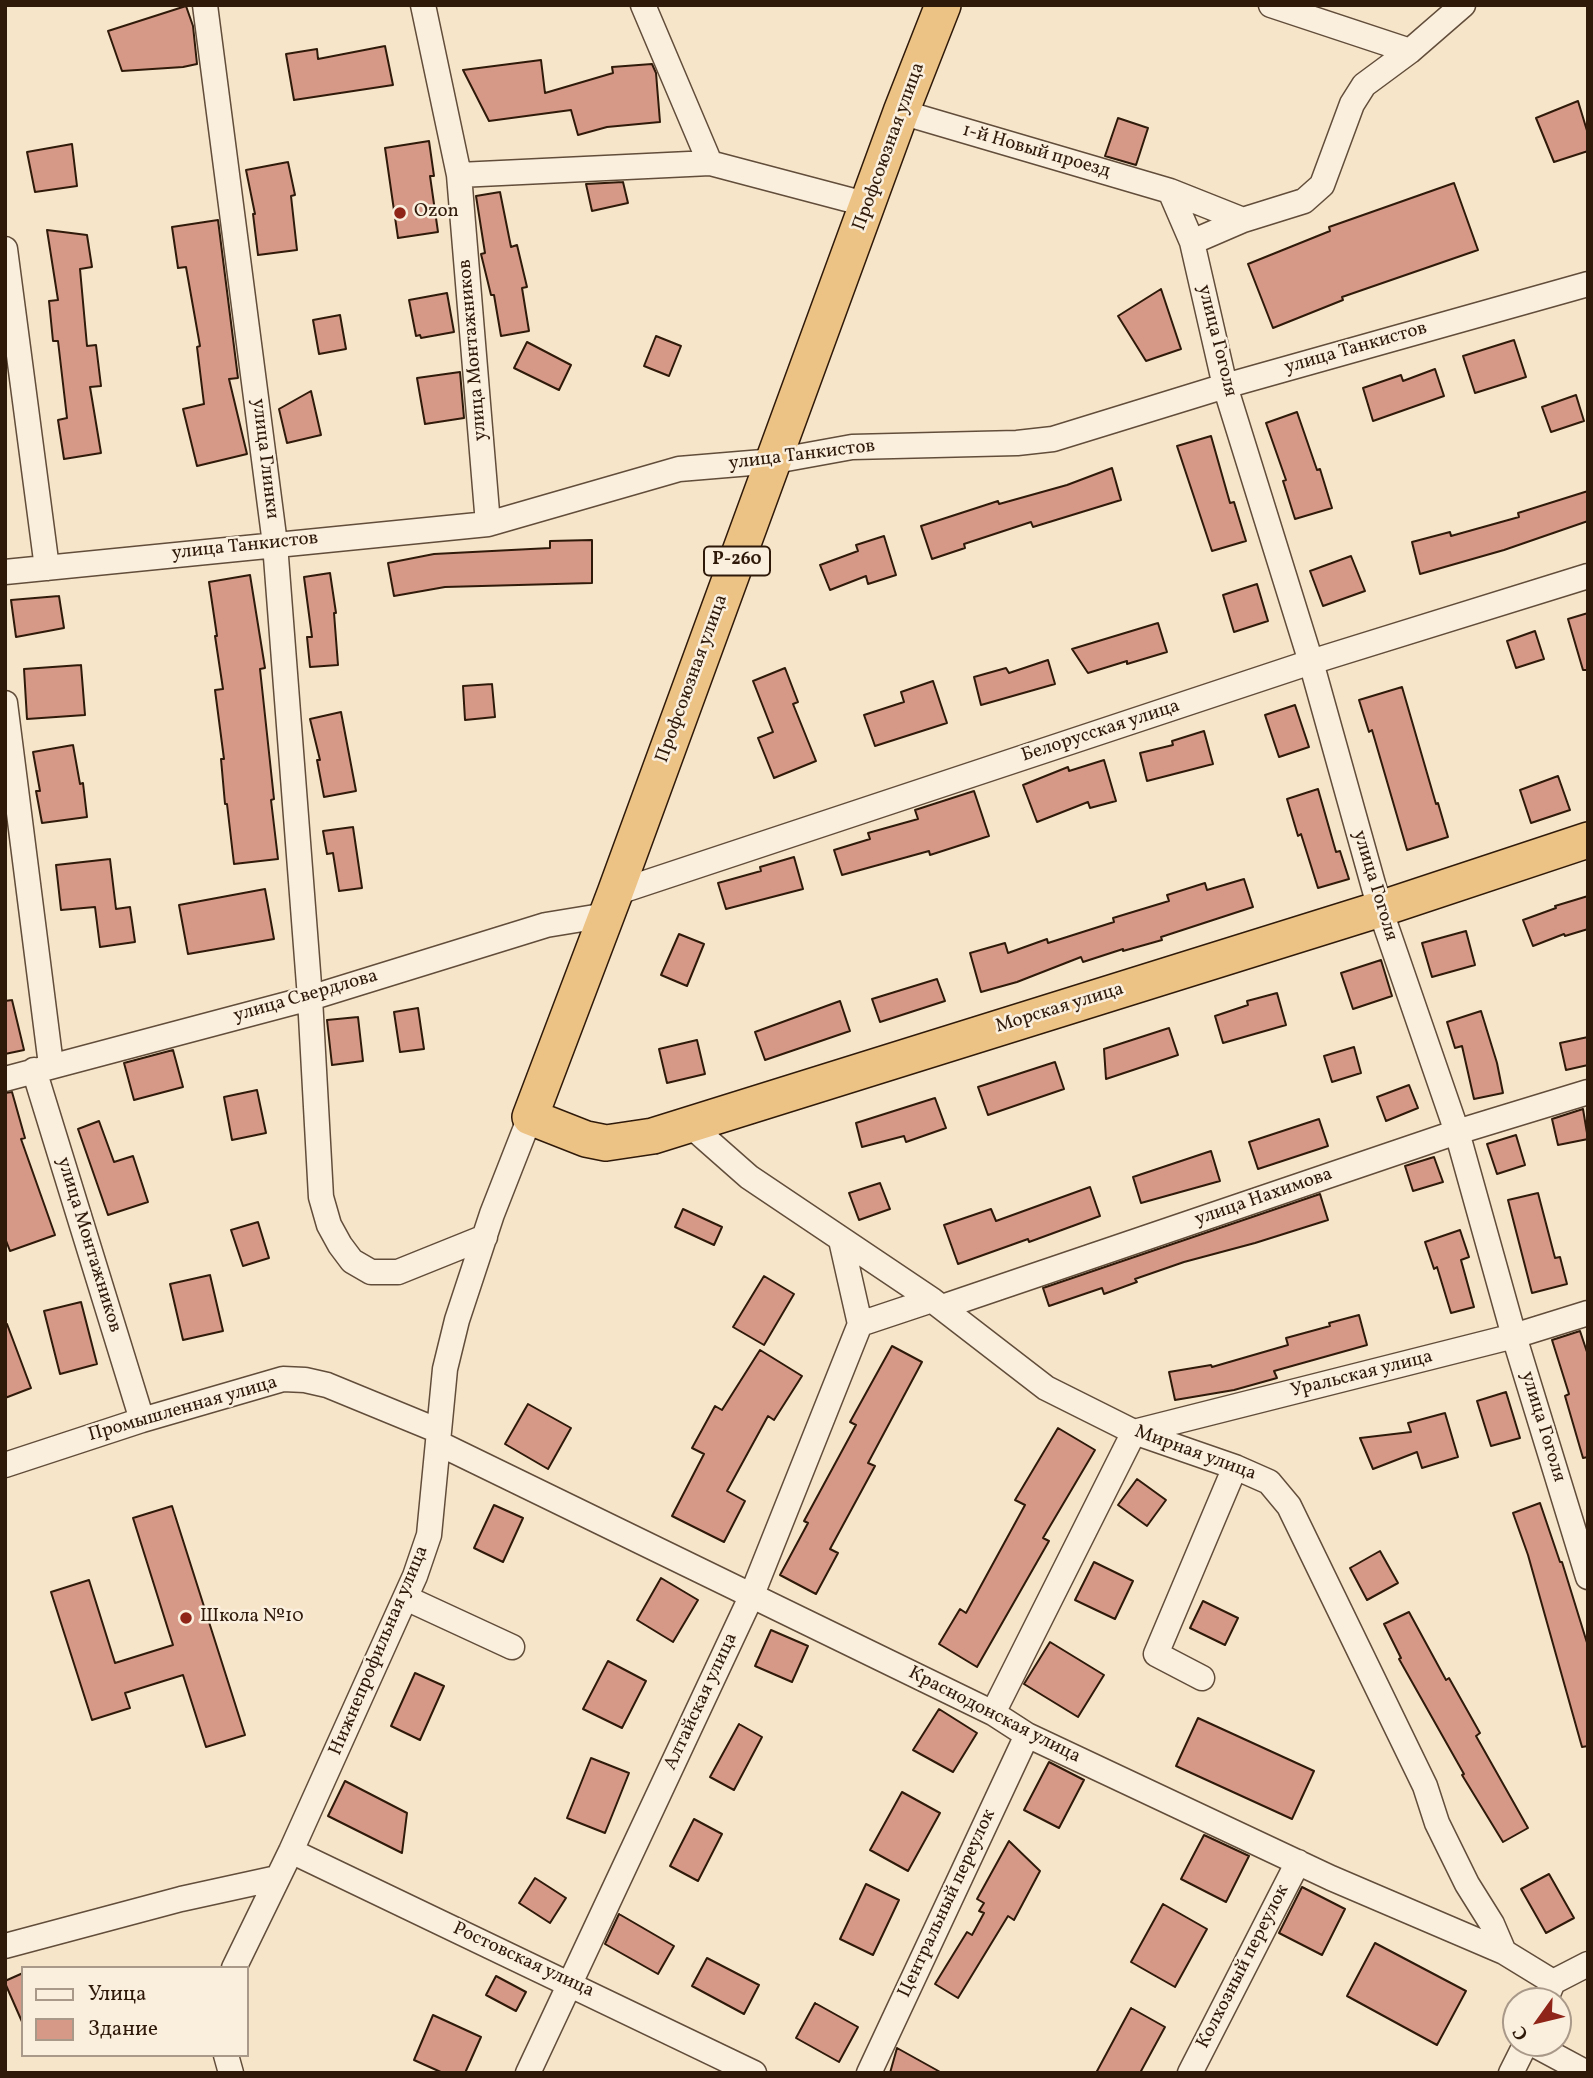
<!DOCTYPE html>
<meta charset="utf-8">
<style>
body{margin:0}
#map{position:relative;width:1593px;height:2078px;overflow:hidden;background:#f7e5ca;font-family:Vollkorn,serif}
canvas{display:block}
.frame{position:absolute;inset:0;border:7px solid #2f1a0a;pointer-events:none}
.legend{position:absolute;left:21px;top:1966px;width:228px;height:91px;box-sizing:border-box;background:#faeedd;border:2px solid #a99989;margin:0;padding:9px 12px;list-style:none;font-size:21px;color:#2f1a0a}
.legend li{display:flex;align-items:center;gap:14px;height:35px}
.legend b{width:35px;border:2px solid #a99989}
.north{position:absolute;left:1502px;top:1987px;width:70px;height:70px;box-sizing:border-box;background:#faeedd;border:2px solid #a99989;border-radius:50%;rotate:236deg;font-size:19px;font-weight:700;line-height:28px;text-align:center;color:#2f1a0a}
.north::after{content:'';display:block;margin:auto;width:24px;height:32px;background:#8f2418;clip-path:polygon(50% 0,100% 100%,50% 72%,0 100%)}
</style>
<div id="map">
<canvas width="1593" height="2078"></canvas>
<div class="frame"></div>
<ul class="legend">
<li><b style="height:9px;background:#faeedd"></b>Улица</li>
<li><b style="height:19px;background:#d79987"></b>Здание</li>
</ul>
<div class="north">С</div>
</div>
<script>
const ctx = document.querySelector('canvas').getContext('2d');
ctx.lineJoin = 'round';
function fillPath(path, color) { ctx.fillStyle = color; ctx.fill(path, 'evenodd'); }
const poly = rows => new Path2D(rows.map(r => 'M' + r).join(''));
function strokePath(path, color, width, dash) { ctx.strokeStyle = color; ctx.lineWidth = width; ctx.lineCap = dash ? 'butt' : 'round'; ctx.setLineDash(dash || []); ctx.stroke(path); }
function label(font, color, halo, rows, align = 'center') {
  ctx.font = font + ' Vollkorn,serif'; ctx.lineWidth = 5; ctx.setLineDash([]); ctx.textBaseline = 'middle'; ctx.strokeStyle = halo; ctx.fillStyle = color; for (const [text, x, y, turn = 0] of rows) {
    ctx.save(); ctx.translate(x, y); ctx.rotate((+turn || 0) * Math.PI / 180); ctx.textAlign = isNaN(turn) ? turn : align; if (halo) ctx.strokeText(text, 0, 0); ctx.fillText(text, 0, 0); ctx.restore();
  }
}
const building = poly([
 [186,6,193,26,197,64,183,67,122,71,108,31,186,6],
 [385,46,393,85,294,100,286,54,317,49,318,59,385,46],
 [541,60,545,93,613,73,612,67,652,64,656,73,660,122,607,127,578,135,571,110,489,121,463,70,541,60],
 [1578,101,1588,134,1588,151,1554,162,1536,118,1578,101],
 [1118,118,1148,128,1136,165,1105,156,1118,118],
 [429,141,434,176,430,176,438,232,398,238,385,148,429,141],
 [72,144,77,186,35,192,27,152,72,144],
 [288,162,295,195,291,196,297,250,258,255,253,214,255,214,246,170,288,162],
 [623,182,628,203,592,211,586,184,623,182],
 [1454,183,1478,250,1342,297,1343,300,1273,328,1248,264,1330,231,1329,227,1454,183],
 [500,192,511,247,517,245,527,287,522,288,529,331,501,336,494,295,491,295,481,254,485,253,476,196,500,192],
 [218,220,238,378,229,379,247,454,197,466,183,409,204,404,197,347,200,346,186,267,178,268,172,227,218,220],
 [47,230,87,235,92,267,80,269,87,346,96,345,101,386,90,387,101,453,64,459,58,420,67,418,58,341,53,341,49,301,58,300,47,230],
 [1161,289,1181,349,1146,361,1118,316,1161,289],
 [447,293,454,332,421,338,420,335,416,336,409,300,447,293],
 [340,315,346,349,319,354,313,320,340,315],
 [656,336,681,346,669,376,644,366,656,336],
 [1514,340,1526,377,1475,393,1463,356,1514,340],
 [527,342,571,365,559,390,514,368,527,342],
 [1435,369,1444,396,1373,421,1363,388,1401,375,1403,381,1435,369],
 [460,372,464,418,425,424,417,378,460,372],
 [311,391,321,435,287,443,279,409,311,391],
 [1576,395,1584,421,1551,432,1542,407,1576,395],
 [1297,412,1317,470,1320,469,1332,508,1295,519,1283,481,1286,480,1266,423,1297,412],
 [1211,436,1230,503,1234,502,1246,541,1212,551,1177,446,1211,436],
 [1112,468,1121,500,1033,527,1031,522,964,544,965,548,932,559,921,526,998,501,999,504,1067,485,1112,468],
 [1588,491,1588,521,1504,550,1420,574,1412,542,1450,532,1451,536,1519,517,1518,513,1588,491],
 [884,536,896,575,868,584,866,576,830,590,820,565,858,551,856,545,884,536],
 [592,540,592,583,445,587,394,596,388,563,434,554,550,548,550,541,592,540],
 [1351,556,1365,591,1323,606,1310,571,1351,556],
 [330,573,336,613,334,613,338,665,310,667,307,637,312,637,304,577,330,573],
 [250,575,265,668,260,669,274,799,271,800,278,859,234,864,227,804,225,804,221,759,224,759,215,690,223,689,215,636,217,636,209,582,250,575],
 [1257,584,1268,621,1234,632,1223,595,1257,584],
 [59,596,64,628,16,637,11,600,59,596],
 [1588,613,1588,670,1583,670,1568,619,1588,613],
 [1158,623,1167,652,1127,664,1127,661,1088,673,1072,649,1158,623],
 [1535,631,1544,659,1516,668,1507,641,1535,631],
 [1048,660,1055,684,981,705,974,677,1006,668,1009,673,1048,660],
 [81,665,85,715,27,719,24,669,81,665],
 [785,668,798,702,793,704,816,761,774,778,758,738,773,732,753,681,785,668],
 [933,681,947,723,875,746,864,715,904,702,901,692,933,681],
 [492,684,495,717,465,720,463,686,492,684],
 [1402,687,1436,804,1438,803,1448,837,1407,850,1372,730,1369,732,1359,700,1402,687],
 [1295,705,1309,747,1279,757,1265,715,1295,705],
 [341,712,356,791,324,797,317,760,320,760,310,719,341,712],
 [1204,731,1213,764,1147,781,1140,753,1173,745,1172,741,1204,731],
 [73,745,80,784,83,783,87,817,42,823,36,791,40,791,33,752,73,745],
 [1104,760,1116,801,1090,808,1088,802,1037,822,1023,785,1068,767,1069,771,1104,760],
 [1558,776,1570,810,1531,823,1520,790,1558,776],
 [1318,789,1336,852,1340,851,1349,879,1318,888,1301,834,1298,836,1287,799,1318,789],
 [974,791,989,836,930,855,929,851,842,875,834,850,870,839,868,833,918,819,915,810,974,791],
 [353,827,362,888,339,891,333,853,327,854,323,831,353,827],
 [794,857,803,889,726,909,718,883,761,871,760,867,794,857],
 [110,859,116,909,130,907,135,942,100,947,95,907,61,910,56,865,110,859],
 [1244,879,1253,907,1161,937,1162,940,1123,951,1123,949,1083,962,1081,957,1017,982,981,992,970,953,1005,943,1008,953,1047,939,1048,943,1114,922,1113,918,1169,901,1167,895,1205,883,1207,890,1244,879],
 [265,889,274,939,188,954,179,905,265,889],
 [1588,896,1588,929,1565,936,1564,934,1533,946,1523,920,1556,908,1555,906,1588,896],
 [1466,931,1475,965,1432,977,1422,943,1466,931],
 [679,934,704,944,687,986,661,975,679,934],
 [1381,960,1392,996,1353,1009,1341,973,1381,960],
 [937,979,945,1001,880,1022,872,999,937,979],
 [1277,993,1286,1025,1223,1043,1215,1016,1248,1005,1247,1001,1277,993],
 [12,1000,24,1050,5,1054,5,1001,12,1000],
 [840,1001,850,1031,765,1060,755,1032,840,1001],
 [418,1008,424,1049,400,1052,394,1012,418,1008],
 [1481,1011,1497,1063,1503,1093,1474,1099,1462,1046,1455,1048,1447,1022,1481,1011],
 [358,1017,363,1061,332,1065,327,1020,358,1017],
 [1169,1028,1178,1055,1106,1079,1104,1049,1169,1028],
 [1588,1037,1588,1065,1566,1070,1560,1043,1588,1037],
 [697,1040,705,1074,667,1083,659,1049,697,1040],
 [1354,1047,1361,1073,1332,1082,1324,1056,1354,1047],
 [173,1050,183,1087,134,1100,124,1063,173,1050],
 [1055,1062,1064,1089,988,1115,978,1087,1055,1062],
 [1409,1085,1418,1108,1386,1121,1377,1097,1409,1085],
 [257,1090,266,1133,232,1140,224,1097,257,1090],
 [12,1092,25,1138,21,1139,55,1235,10,1251,5,1238,5,1093,12,1092],
 [935,1098,946,1128,906,1142,904,1136,862,1147,856,1123,935,1098],
 [1583,1109,1588,1139,1558,1145,1552,1119,1583,1109],
 [1319,1119,1328,1146,1258,1169,1249,1142,1319,1119],
 [99,1121,114,1162,133,1156,148,1202,108,1215,78,1129,99,1121],
 [1516,1135,1525,1165,1497,1174,1487,1144,1516,1135],
 [1211,1151,1220,1181,1141,1203,1133,1177,1211,1151],
 [1434,1157,1443,1182,1413,1191,1405,1166,1434,1157],
 [880,1183,890,1209,859,1220,849,1193,880,1183],
 [1090,1187,1100,1216,1029,1242,1028,1239,958,1264,944,1225,991,1209,996,1221,1090,1187],
 [1538,1193,1555,1258,1560,1257,1567,1284,1532,1293,1508,1200,1538,1193],
 [1320,1194,1328,1220,1255,1243,1184,1262,1135,1279,1137,1282,1104,1294,1102,1288,1049,1306,1043,1288,1320,1194],
 [683,1209,722,1227,714,1245,675,1227,683,1209],
 [258,1222,269,1258,243,1266,231,1230,258,1222],
 [1460,1230,1469,1257,1461,1260,1474,1307,1451,1313,1437,1267,1434,1269,1425,1242,1460,1230],
 [210,1275,223,1331,183,1340,170,1284,210,1275],
 [764,1276,794,1294,764,1345,733,1327,764,1276],
 [81,1302,97,1364,60,1374,44,1311,81,1302],
 [1359,1315,1367,1345,1274,1371,1277,1378,1234,1390,1175,1400,1169,1372,1211,1365,1212,1367,1288,1345,1286,1338,1330,1326,1329,1323,1359,1315],
 [7,1324,31,1388,5,1398,5,1325,7,1324],
 [1580,1331,1588,1355,1588,1457,1583,1458,1565,1396,1569,1394,1552,1340,1580,1331],
 [892,1346,922,1362,868,1463,875,1466,830,1549,838,1553,816,1594,780,1575,808,1523,804,1521,856,1425,850,1422,892,1346],
 [760,1350,802,1376,774,1420,768,1416,727,1491,745,1501,724,1542,672,1516,704,1454,692,1448,715,1406,722,1410,760,1350],
 [1506,1392,1520,1438,1491,1446,1477,1401,1506,1392],
 [528,1404,571,1428,548,1469,505,1444,528,1404],
 [1445,1413,1458,1457,1422,1468,1417,1452,1373,1469,1360,1438,1411,1432,1408,1423,1445,1413],
 [1058,1428,1095,1450,1043,1538,1049,1541,977,1667,939,1644,960,1609,966,1613,1025,1505,1015,1500,1058,1428],
 [1137,1479,1166,1500,1147,1526,1118,1505,1137,1479],
 [1540,1503,1560,1562,1562,1562,1588,1646,1588,1746,1582,1747,1528,1555,1513,1513,1540,1503],
 [494,1505,523,1518,503,1562,474,1548,494,1505],
 [172,1506,245,1735,206,1747,183,1675,125,1693,130,1708,92,1720,51,1592,89,1580,115,1663,173,1645,133,1518,172,1506],
 [1380,1551,1398,1583,1367,1600,1350,1568,1380,1551],
 [1094,1562,1133,1581,1115,1619,1075,1600,1094,1562],
 [661,1578,698,1600,673,1642,637,1620,661,1578],
 [1203,1601,1238,1618,1225,1645,1190,1628,1203,1601],
 [1409,1612,1446,1680,1449,1678,1480,1733,1476,1736,1528,1828,1503,1842,1462,1775,1464,1774,1399,1659,1401,1658,1384,1624,1409,1612],
 [771,1630,808,1646,792,1682,755,1666,771,1630],
 [1050,1642,1104,1675,1078,1717,1024,1684,1050,1642],
 [608,1661,646,1681,622,1728,583,1709,608,1661],
 [415,1673,444,1686,420,1740,391,1726,415,1673],
 [939,1709,977,1733,953,1772,913,1750,939,1709],
 [1198,1718,1314,1771,1292,1819,1176,1766,1198,1718],
 [739,1724,762,1737,734,1790,710,1777,739,1724],
 [591,1758,629,1773,605,1833,567,1818,591,1758],
 [1049,1762,1084,1780,1059,1828,1024,1810,1049,1762],
 [345,1781,407,1813,402,1853,328,1816,345,1781],
 [902,1792,940,1813,908,1871,870,1850,902,1792],
 [694,1819,722,1834,698,1881,670,1866,694,1819],
 [1204,1835,1249,1856,1226,1902,1181,1879,1204,1835],
 [1009,1841,1040,1871,1014,1920,1008,1916,958,1998,935,1984,967,1932,972,1935,984,1913,979,1911,984,1903,977,1899,1009,1841],
 [1549,1874,1574,1918,1546,1933,1521,1889,1549,1874],
 [535,1878,566,1898,550,1923,519,1903,535,1878],
 [866,1884,899,1900,873,1955,840,1939,866,1884],
 [1302,1887,1345,1909,1322,1955,1279,1933,1302,1887],
 [1163,1904,1207,1929,1175,1987,1131,1962,1163,1904],
 [619,1914,674,1946,658,1974,605,1944,619,1914],
 [1375,1943,1466,1991,1437,2045,1347,1996,1375,1943],
 [707,1958,759,1985,744,2014,692,1986,707,1958],
 [23,1973,23,2024,5,1983,5,1981,23,1973],
 [496,1976,526,1992,516,2011,486,1995,496,1976],
 [815,2003,858,2027,839,2062,796,2038,815,2003],
 [1131,2008,1165,2027,1140,2073,1096,2073,1131,2008],
 [433,2015,481,2037,465,2073,443,2073,414,2060,433,2015],
 [897,2048,942,2073,890,2073,897,2048]
]);
fillPath(building, '#d79987');
strokePath(building, '#2f1a0a', 2);
const minor = poly([
 [205,5,275,544,310,998,321,1197,329,1225,340,1245,352,1261,371,1272,398,1272,485,1237],
 [423,5,459,175,488,524],
 [643,5,710,163],
 [1271,5,1410,51],
 [901,112,1170,191,1243,220],
 [459,175,710,163,869,205],
 [1170,191,1192,242,1225,386,1311,662,1380,909,1457,1132,1514,1336,1588,1577],
 [1192,242,1243,220,1304,201,1322,185,1352,104,1364,85,1410,51,1463,5],
 [5,249,47,568],
 [5,572,488,524,679,469,775,461,852,447,1017,443,1053,439,1225,386,1588,284],
 [5,703,51,1065],
 [615,893,1311,662,1588,576],
 [34,1070,142,1420],
 [5,1079,310,998,546,925,607,915],
 [690,1125,749,1177,932,1300,1046,1388,1134,1432,1235,1467,1269,1482,1289,1506,1425,1786,1437,1823,1467,1884,1492,1924,1504,1952],
 [841,1240,860,1324],
 [942,1307,1457,1132,1588,1092],
 [860,1324,932,1300],
 [438,1443,993,1713,1027,1735,1331,1878,1504,1952,1553,1982],
 [5,1465,142,1420,283,1379,305,1380,327,1385,439,1431],
 [406,1598,512,1647],
 [1202,1678,1156,1654,1235,1467],
 [993,1713,1134,1432,1514,1336,1588,1313],
 [291,1851,754,2073],
 [5,1946,181,1899,277,1878],
 [234,1968,291,1851,415,1576,429,1535,445,1369,457,1320,492,1214,530,1117],
 [1545,2001,1553,1982,1588,1964],
 [1531,2043,1587,2073],
 [226,2055,231,2073],
 [528,2073,751,1597,860,1324],
 [869,2073,1027,1735],
 [1190,2073,1298,1862],
 [1511,2073,1526,2043]
]);
const highway = poly([
 [943,5,901,112,615,893,530,1117,586,1139,606,1143,653,1136,1380,909,1588,840]
]);
strokePath(minor, '#614d3a', 27);
strokePath(highway, '#2f1a0a', 38);
strokePath(minor, '#faeedd', 24);
strokePath(highway, '#ecc285', 35);
for (const [x, y, r, color] of [
 [400,213,7,"#8f2418"],
 [186,1618,7,"#8f2418"]
]) { const dot = new Path2D(); dot.arc(x, y, r, 0, 2 * Math.PI); ctx.fillStyle = color; ctx.fill(dot); strokePath(dot, '#faeedd', 2.5); }
for (const [x, y, w] of [
 [737,561,66]
]) { const box = new Path2D(); box.roundRect(x - w / 2, y - 14.5, w, 29, 5); ctx.fillStyle = '#faeedd'; ctx.fill(box); strokePath(box, '#2f1a0a', 2); }
label('bold 18px', '#2f1a0a', null, [
 ["Р-260",737,561]
]);
label('19px', '#2f1a0a', '#faeedd', [
 ["Профсоюзная улица",890,147,-70],
 ["1-й Новый проезд",1036,152,16],
 ["улица Гоголя",1216,341,76],
 ["улица Танкистов",1356,349,-16],
 ["улица Монтажников",474,350,-95],
 ["улица Танкистов",802,456,-7],
 ["улица Глинки",264,459,83],
 ["улица Танкистов",245,547,-6],
 ["Профсоюзная улица",693,679,-70],
 ["Белорусская улица",1101,732,-18],
 ["улица Гоголя",1374,886,73],
 ["улица Свердлова",306,997,-16],
 ["Морская улица",1060,1009,-17],
 ["улица Нахимова",1264,1198,-19],
 ["улица Монтажников",88,1245,73],
 ["Уральская улица",1362,1375,-14],
 ["Промышленная улица",183,1410,-16],
 ["улица Гоголя",1542,1427,73],
 ["Мирная улица",1195,1454,20],
 ["Нижнепрофильная улица",380,1651,-67],
 ["Алтайская улица",702,1702,-65],
 ["Краснодонская улица",994,1716,27],
 ["Центральный переулок",948,1904,-65],
 ["Ростовская улица",523,1961,25],
 ["Колхозный переулок",1244,1967,-63]
]);
label('19px', '#2f1a0a', '#faeedd', [
 ["Ozon",414,213],
 ["Школа №10",200,1618]
], 'left');
</script>
